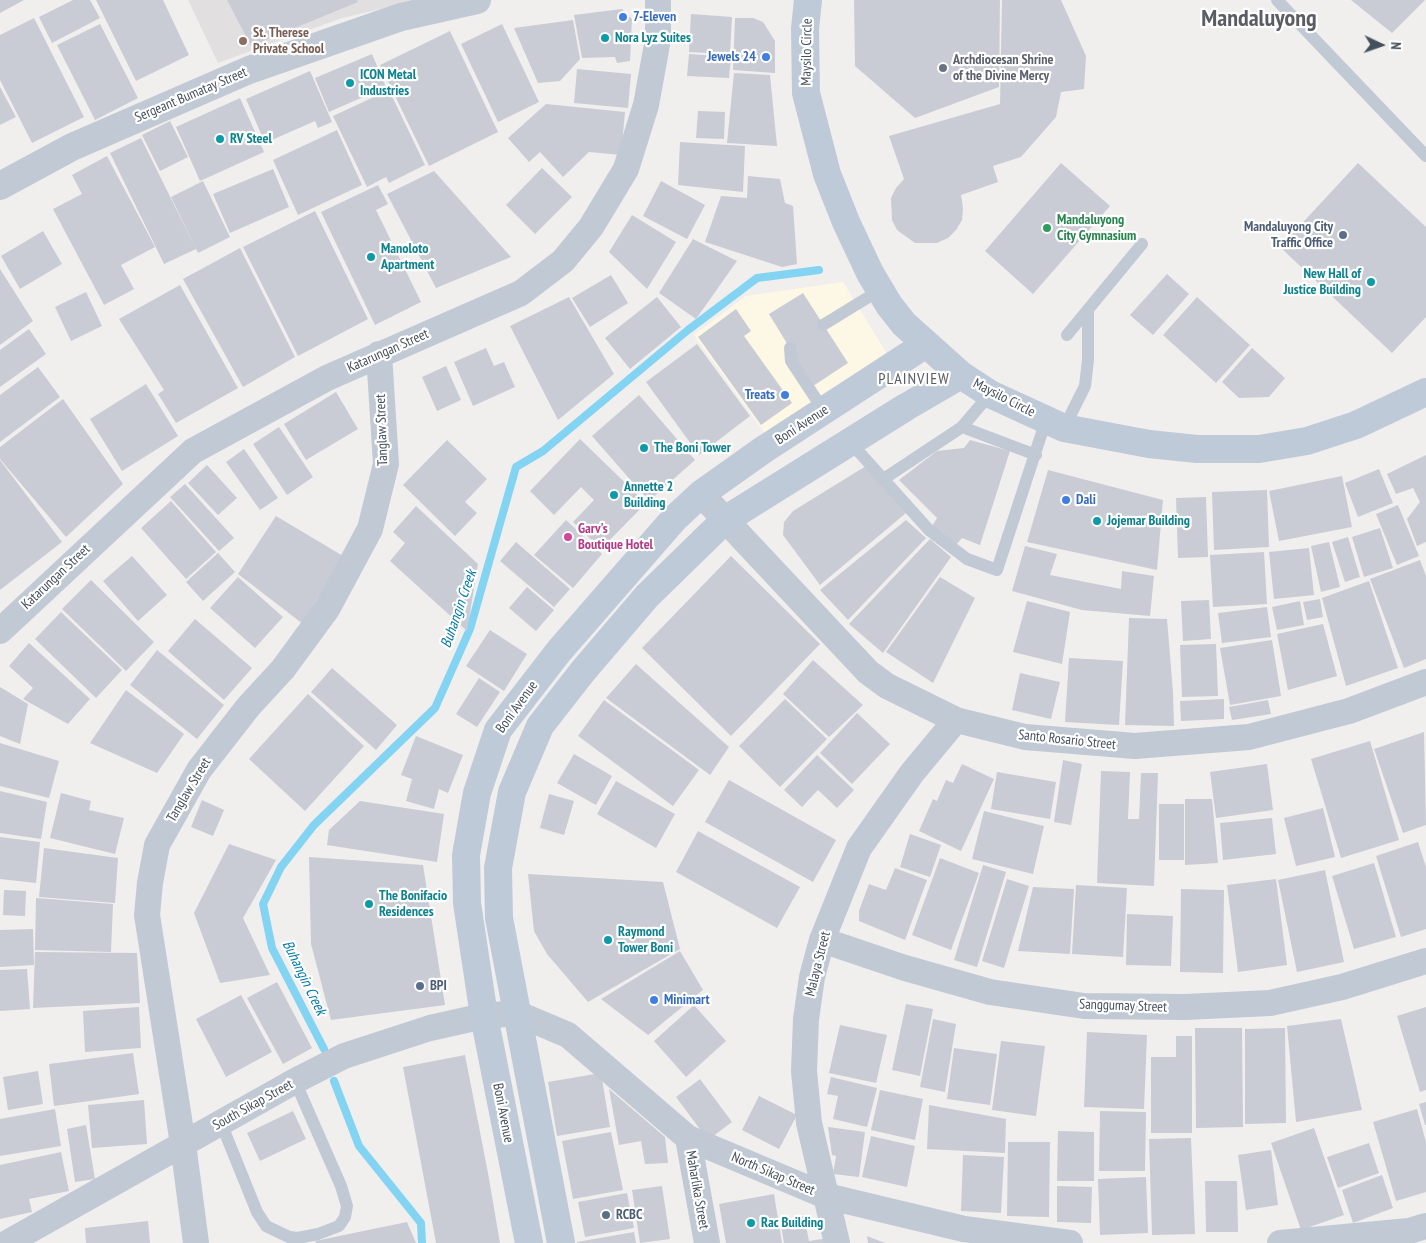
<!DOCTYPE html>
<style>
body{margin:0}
#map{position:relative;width:1426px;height:1243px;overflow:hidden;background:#f1eeee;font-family:"PT Sans Narrow",sans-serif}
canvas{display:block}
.north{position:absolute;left:1356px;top:20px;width:50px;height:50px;-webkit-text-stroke:4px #fff;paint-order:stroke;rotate:93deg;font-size:14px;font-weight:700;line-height:20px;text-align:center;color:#45505d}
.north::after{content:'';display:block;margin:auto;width:18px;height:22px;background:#45505d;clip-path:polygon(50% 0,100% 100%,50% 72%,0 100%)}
</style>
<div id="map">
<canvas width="1426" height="1243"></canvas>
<div class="north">N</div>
</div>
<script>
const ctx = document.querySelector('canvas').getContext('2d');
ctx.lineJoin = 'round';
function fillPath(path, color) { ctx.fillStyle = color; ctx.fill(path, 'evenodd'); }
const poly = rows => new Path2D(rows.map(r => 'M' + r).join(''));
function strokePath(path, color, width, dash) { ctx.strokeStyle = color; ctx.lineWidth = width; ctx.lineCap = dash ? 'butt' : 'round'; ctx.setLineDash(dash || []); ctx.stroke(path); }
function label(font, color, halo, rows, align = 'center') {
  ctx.font = font + ' "PT Sans Narrow",sans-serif'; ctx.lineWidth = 4.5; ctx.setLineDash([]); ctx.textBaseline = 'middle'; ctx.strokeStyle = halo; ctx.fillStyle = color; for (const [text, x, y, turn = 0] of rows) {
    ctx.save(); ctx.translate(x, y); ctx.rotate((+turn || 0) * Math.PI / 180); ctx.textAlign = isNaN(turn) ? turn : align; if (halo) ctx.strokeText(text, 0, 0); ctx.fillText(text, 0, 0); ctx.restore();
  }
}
fillPath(poly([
 [843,282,887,354,767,436,694,335,746,296]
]), '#fdf8e6');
fillPath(poly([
 [188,0,420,0,342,18,218,63]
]), '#e2dfe0');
strokePath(poly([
 [324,1049,272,948,263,904,281,867,314,825,435,708,470,629,516,467,543,451,688,330,757,278,819,270],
 [334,1081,359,1146,421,1223,422,1243]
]), '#83d3f2', 8);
fillPath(poly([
 [0,0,24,0,0,13],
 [73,0,90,0,100,18,52,43,39,17],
 [96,0,163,0,189,55,136,81],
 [227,0,357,0,358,2,251,46],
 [854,0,1000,0,999,87,915,118,855,66],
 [1002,0,1061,0,1086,56,1084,89,1061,92,1056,117,1021,157,993,166,998,182,961,195,963,208,962,220,956,230,948,238,937,243,915,243,897,230,892,220,891,198,896,188,904,179,889,136,1000,104],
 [1351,0,1425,0,1392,33],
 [622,9,632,19,630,61,617,63,615,57,582,58,574,15],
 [691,14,732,17,730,54,689,52],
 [34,18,84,117,32,143,0,80,0,35],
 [735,18,753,18,763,22,775,41,775,73,733,70],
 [573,20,580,59,560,81,538,83,514,28],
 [100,24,138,98,95,120,57,45],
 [502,24,539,102,498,122,461,44],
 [450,31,498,132,429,166,380,65],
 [372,54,386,87,329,112,315,78],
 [689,54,731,57,729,78,687,76],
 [577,69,631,74,628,108,574,103],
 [310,71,332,122,318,128,315,121,265,143,246,99],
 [734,73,770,75,777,146,727,143],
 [0,87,16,117,0,125],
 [389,90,425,165,389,183,386,177,367,187,333,116],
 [240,98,264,152,200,181,176,127],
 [546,104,625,112,621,155,589,152,563,177,540,152,529,162,508,138],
 [698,111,725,112,724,139,696,138],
 [170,121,188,157,160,171,142,135],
 [337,130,362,185,298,215,273,160],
 [141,138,196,249,164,264,110,153],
 [680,142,745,146,743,192,678,185],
 [107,156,155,247,121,265,134,289,104,305,53,209,82,194,72,175],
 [1061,163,1110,206,1033,294,985,251],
 [1358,163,1426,227,1426,317,1392,353,1280,247],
 [542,168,572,197,535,234,506,205],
 [273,169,289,207,230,233,213,194],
 [434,171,511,257,436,288,387,194],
 [748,176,780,179,785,203,793,206,797,264,782,267,705,242,721,196,747,198],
 [203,181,230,237,198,253,171,197],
 [661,181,705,205,687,239,643,216],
 [378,185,388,204,376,210,421,302,375,325,321,212],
 [315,211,368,319,298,356,243,247],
 [632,215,676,242,647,289,609,252],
 [43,231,62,264,20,289,1,256],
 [693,239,737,261,696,319,659,293],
 [240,248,295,357,243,387,183,279],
 [0,269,33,321,0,345],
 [1167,274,1189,294,1153,335,1130,315],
 [611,275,628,303,590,327,572,298],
 [180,285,238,388,176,423,158,394,164,390,119,319],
 [86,292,102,326,71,341,55,307],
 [803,293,848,363,813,386,769,314],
 [569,297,614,374,558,420,510,326],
 [657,297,681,327,630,369,605,338],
 [1197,297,1250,345,1216,383,1163,335],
 [736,309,751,331,744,336,792,403,761,425,698,337],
 [29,329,46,354,0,387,0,350],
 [697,344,750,416,699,455,646,382],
 [486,348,494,366,504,362,515,387,473,406,454,362],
 [1252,348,1285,378,1269,397,1239,398,1222,382],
 [446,366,461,400,437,411,422,377],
 [38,367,60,397,0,442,0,395],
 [146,384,178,436,122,471,90,419],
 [336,392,358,429,306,460,284,424],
 [639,395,695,460,649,501,592,436],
 [63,399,123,484,66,537,0,459,0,447],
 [279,427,313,477,287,495,253,444],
 [580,439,646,503,601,549,573,522,594,500,581,487,554,515,530,491],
 [447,440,487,479,465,502,477,513,455,536,403,485],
 [970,440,1010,451,980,545,962,538,956,545,932,526,937,518,899,480,937,451,964,448],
 [244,449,278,498,260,510,226,462],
 [1426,455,1426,542,1417,546,1407,519,1420,502,1413,488,1396,494,1387,474],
 [0,460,62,542,0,590],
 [207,465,237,498,218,515,188,483],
 [866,466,906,513,820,585,783,535,784,522,793,511],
 [1379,469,1393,503,1358,517,1345,483],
 [1048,470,1163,500,1157,570,1027,542],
 [1342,476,1352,527,1279,541,1269,491],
 [185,484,234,538,219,551,170,497],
 [1267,490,1269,547,1214,550,1212,492],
 [1206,497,1208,557,1178,558,1176,498],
 [171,501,216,552,186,579,141,528],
 [1398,505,1419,556,1397,565,1376,514],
 [416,506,478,564,467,631,390,561,405,543,393,532],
 [276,516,343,556,303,624,238,574],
 [566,520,602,554,573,588,534,555],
 [906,520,926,538,848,620,820,590],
 [1380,528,1393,568,1364,577,1352,537],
 [1348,537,1360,577,1345,582,1332,542],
 [930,539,951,557,883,653,849,624],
 [516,542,570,589,554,607,500,561],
 [1329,542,1340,587,1321,592,1311,546],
 [1025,546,1057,554,1050,575,1121,589,1122,571,1154,576,1150,616,1082,610,1012,591],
 [1309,548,1314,595,1274,599,1269,552],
 [1264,552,1267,604,1213,607,1210,555],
 [218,553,235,572,203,601,186,582],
 [132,556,167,595,138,621,103,581],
 [731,556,820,644,731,736,642,648],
 [1420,560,1426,576,1426,659,1404,668,1370,579],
 [238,577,283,617,255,648,210,608],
 [940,577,975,598,933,683,886,652],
 [91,580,154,642,126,671,62,609],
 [1369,581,1398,668,1346,686,1322,598],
 [527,587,554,610,536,631,509,608],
 [1320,599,1323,617,1307,620,1303,602],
 [1209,600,1211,639,1183,641,1181,601],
 [1027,601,1070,612,1062,664,1013,652],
 [1300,601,1304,625,1277,630,1272,607],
 [1267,607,1271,637,1222,643,1218,613],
 [61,612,122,670,96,698,35,639],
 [1129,618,1167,619,1173,692,1174,726,1125,725],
 [195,619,252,668,224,700,168,651],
 [1323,624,1337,676,1288,690,1277,634],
 [490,630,527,654,504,691,466,666],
 [1272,640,1281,696,1230,705,1220,648],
 [29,643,90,699,68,724,23,699,33,688,9,666],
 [1216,644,1218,696,1182,697,1180,645],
 [157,650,224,705,197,739,130,685],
 [1069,658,1123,661,1119,725,1065,722],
 [813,660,863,705,829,737,783,694],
 [636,664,729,747,710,775,606,698],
 [332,668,397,725,376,750,311,692],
 [1020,673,1060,682,1051,719,1012,710],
 [479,678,500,692,477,727,456,714],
 [0,687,28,704,20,744,0,736],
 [126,690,184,734,157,773,90,743],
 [308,694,364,746,305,811,249,759],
 [785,699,827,739,780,787,739,746],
 [1224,699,1224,719,1181,721,1180,701],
 [604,700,699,770,673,806,578,736],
 [1268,700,1271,714,1232,720,1229,707],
 [857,713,890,744,852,784,820,753],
 [1424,732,1426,825,1403,833,1374,749],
 [416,736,463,755,448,793,439,789,434,809,406,801,412,779,401,775],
 [1370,741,1399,840,1341,858,1311,759],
 [0,743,59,761,49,798,0,786],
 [574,754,612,776,596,805,557,783],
 [817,755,854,790,837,808,818,790,802,807,784,790],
 [1063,760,1082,764,1071,825,1054,822],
 [962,764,994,779,961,851,919,831,933,799,937,801,946,780,953,783],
 [1267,764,1273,810,1216,818,1210,772],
 [1101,771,1130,772,1128,819,1139,819,1141,773,1158,773,1154,886,1097,883],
 [997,772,1056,782,1050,819,991,809],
 [729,780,836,840,813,882,705,822],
 [616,781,675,814,656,848,597,814],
 [0,791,47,802,41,839,0,833],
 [61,793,91,801,89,810,124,818,115,854,50,838],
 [549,794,574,801,564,835,540,828],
 [1185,799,1212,799,1218,863,1185,865],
 [202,800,224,810,213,836,191,827],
 [360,801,444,814,437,862,327,845,329,830],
 [1159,804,1184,804,1184,860,1159,860],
 [1323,808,1335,857,1296,866,1284,818],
 [984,811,1044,826,1033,874,972,859],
 [1272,818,1276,854,1223,860,1220,823],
 [698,831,800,887,777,928,676,872],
 [910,834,941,845,930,877,900,867],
 [0,837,40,842,36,883,0,879],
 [1418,842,1426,867,1426,929,1401,937,1376,856],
 [229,844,276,860,243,918,270,975,220,983,194,913],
 [44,848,118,858,115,903,39,897],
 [309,857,423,865,445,1005,331,1020,311,944],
 [940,858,979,873,951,950,912,935],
 [1374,863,1396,937,1354,949,1332,876],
 [983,865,1006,872,977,967,954,960],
 [895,868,927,880,905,940,859,921,859,911,869,884,886,890],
 [1325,870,1344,962,1297,972,1278,880],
 [528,874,663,882,680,949,588,1002,547,954,534,931],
 [1007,879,1029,886,1004,968,982,961],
 [1276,879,1287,965,1238,972,1227,885],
 [1076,885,1127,888,1123,957,1072,954],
 [1033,887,1074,889,1070,954,1018,951],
 [1181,889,1224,890,1223,973,1180,972],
 [4,890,26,891,25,916,3,915],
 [36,898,113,904,111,952,35,950],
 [1127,914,1173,916,1171,966,1126,965],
 [33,929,34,965,0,967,0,930],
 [680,951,703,990,648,1035,601,999],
 [35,952,137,953,140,1003,33,1008],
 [27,969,30,1009,0,1011,0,970],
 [277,982,312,1048,283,1064,247,998],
 [241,995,272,1052,226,1077,196,1019],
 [906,1004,933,1009,920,1076,892,1070],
 [694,1005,726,1041,686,1077,654,1041],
 [139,1007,141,1048,85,1052,83,1011],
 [1426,1007,1426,1090,1420,1092,1397,1016],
 [933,1019,956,1024,945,1092,920,1087],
 [1341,1019,1362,1110,1296,1122,1287,1026],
 [840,1025,887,1035,876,1083,829,1073],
 [1195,1028,1242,1028,1243,1127,1196,1128],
 [1285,1028,1286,1123,1245,1124,1245,1029],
 [1087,1032,1147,1035,1144,1109,1084,1107],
 [1176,1036,1192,1036,1192,1133,1151,1133,1151,1057,1176,1057],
 [1001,1041,1045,1046,1036,1116,992,1110],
 [954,1048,997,1054,990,1105,947,1099],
 [133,1053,139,1094,54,1106,49,1064],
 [465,1055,488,1173,500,1243,436,1243,403,1067],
 [38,1071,43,1104,8,1110,3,1077],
 [601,1073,610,1127,557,1136,548,1082],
 [831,1077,877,1088,867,1127,833,1119,838,1096,827,1094],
 [700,1079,732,1122,708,1140,676,1097],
 [609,1089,665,1137,668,1163,645,1164,641,1141,619,1145],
 [880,1090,923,1099,915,1140,871,1130],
 [759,1096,797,1115,779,1149,742,1130],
 [144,1100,147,1144,92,1148,88,1105],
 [1426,1102,1426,1125,1425,1125,1419,1104],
 [929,1105,1006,1119,1005,1153,927,1149],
 [55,1109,61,1146,0,1156,0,1119],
 [1417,1109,1426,1142,1426,1192,1396,1201,1373,1122],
 [293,1111,306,1139,260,1161,247,1133],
 [1100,1111,1146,1112,1145,1171,1099,1171],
 [86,1125,95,1179,75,1182,67,1129],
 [828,1127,865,1132,859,1177,833,1174,836,1156,832,1155],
 [1314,1128,1344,1215,1301,1230,1271,1143],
 [1058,1131,1094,1132,1094,1181,1057,1181],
 [611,1132,623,1190,573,1199,562,1141],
 [871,1136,915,1146,907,1187,862,1177],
 [1191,1138,1195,1234,1152,1235,1149,1139],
 [1008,1142,1050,1142,1049,1217,1007,1216],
 [1369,1143,1379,1173,1338,1188,1327,1157],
 [1271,1150,1278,1205,1246,1210,1238,1155],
 [61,1152,69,1191,29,1199,32,1212,0,1219,0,1165],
 [963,1155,1004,1157,1001,1213,961,1211],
 [1382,1175,1393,1208,1353,1223,1342,1190],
 [1146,1177,1148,1233,1100,1235,1098,1179],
 [1205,1181,1237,1181,1238,1232,1206,1232],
 [662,1186,670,1239,640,1243,632,1190],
 [1057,1186,1092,1187,1091,1223,1057,1222],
 [627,1193,634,1228,585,1237,578,1202],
 [774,1194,782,1243,726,1243,719,1204],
 [804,1216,809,1241,829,1238,830,1243,784,1243,780,1220],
 [148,1221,150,1243,86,1243,85,1228],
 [407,1222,416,1243,316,1243,315,1241],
 [634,1232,636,1243,577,1243,577,1242],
 [867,1236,885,1243,868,1243]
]), '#c9ccd4');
strokePath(poly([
 [1277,0,1426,156],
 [823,325,880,290],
 [1067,335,1142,244],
 [790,348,791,361,824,411],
 [962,427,1036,455],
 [1064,428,1085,386,1088,360,1088,310],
 [850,442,929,530,967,559,997,570,1046,420],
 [882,480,962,427,990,394],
 [221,1123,257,1212,266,1226,289,1237,298,1238,318,1234,339,1226,345,1217,347,1206,341,1186,295,1081]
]), '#c0c9d4', 12);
strokePath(poly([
 [701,494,868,672,887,686,956,720,1025,737,1135,746,1249,737,1349,711,1426,682],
 [0,631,193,451,327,378,521,293,563,261,591,227,626,169,646,105,658,39,658,0],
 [822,940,905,968,990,992,1084,1006,1185,1007,1270,1003,1342,987,1426,961],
 [688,1138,707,1243],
 [7,1243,295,1081,344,1056,430,1028,484,1016,516,1013,568,1035,688,1138,826,1196,964,1229,1070,1243],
 [196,1243,183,1144,147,915,150,883,157,845,199,770,248,707,283,669,327,609,370,529,386,464,379,354],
 [837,1243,809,1123,804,1071,806,1019,812,977,822,940,859,848,912,773,956,720],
 [1280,1243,1409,1231,1426,1226]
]), '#c0c9d4', 26);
strokePath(poly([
 [0,186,72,147,249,70,401,17,477,0]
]), '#c0c9d4', 28);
strokePath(poly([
 [808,0,805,29,806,93,827,174,846,222,870,273,889,305,904,324,961,375,990,394,1064,428,1149,444,1197,449,1259,449,1307,441,1356,425,1426,392],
 [529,1243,484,1016,467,903,466,855,477,793,498,730,559,651,674,519,701,494,763,450,926,344],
 [561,1243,499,918,498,868,512,792,540,726,583,671,647,596,725,520,906,407,961,375]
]), '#bfcad9', 28);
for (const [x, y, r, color] of [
 [623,17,5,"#3f7fe0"],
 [605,38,5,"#0f9aa8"],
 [243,41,5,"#8d6e63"],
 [766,57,5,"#3f7fe0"],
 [943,68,5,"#6b7280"],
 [350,83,5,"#0f9aa8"],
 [220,139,5,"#0f9aa8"],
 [1047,228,5,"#2e9e5b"],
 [1343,235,5,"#5c6f8a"],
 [371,257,5,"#0f9aa8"],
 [1371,282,5,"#0f9aa8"],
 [785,395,5,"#3f7fe0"],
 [644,448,5,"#0f9aa8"],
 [614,495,5,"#0f9aa8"],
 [1066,500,5,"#3f7fe0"],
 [1097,521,5,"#0f9aa8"],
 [568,537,5,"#d1479c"],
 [369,904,5,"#0f9aa8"],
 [608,940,5,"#0f9aa8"],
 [420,986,5,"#5c6f8a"],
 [654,1000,5,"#3f7fe0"],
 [606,1215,5,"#5c6f8a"],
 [751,1223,5,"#0f9aa8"]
]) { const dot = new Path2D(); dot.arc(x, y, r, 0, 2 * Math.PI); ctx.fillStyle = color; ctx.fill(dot); strokePath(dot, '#fff', 2); }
label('bold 14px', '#366cbe', '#fff', [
 ["7-Eleven",633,17],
 ["Jewels 24",756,57,"right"],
 ["Treats",775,395,"right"],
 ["Dali",1076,500],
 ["Minimart",664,1000]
], 'left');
label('bold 14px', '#785e54', '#fff', [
 ["St. Therese",253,33],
 ["Private School",253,49]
], 'left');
label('bold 14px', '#0d838f', '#fff', [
 ["Nora Lyz Suites",615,38],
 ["ICON Metal",360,75],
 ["Industries",360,91],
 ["RV Steel",230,139],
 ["Manoloto",381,249],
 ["Apartment",381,265],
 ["New Hall of",1361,274,"right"],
 ["Justice Building",1361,290,"right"],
 ["The Boni Tower",654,448],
 ["Annette 2",624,487],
 ["Building",624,503],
 ["Jojemar Building",1107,521],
 ["The Bonifacio",379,896],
 ["Residences",379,912],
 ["Raymond",618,932],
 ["Tower Boni",618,948],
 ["Rac Building",761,1223]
], 'left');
label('14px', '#45505d', '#fff', [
 ["Maysilo Circle",807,52,-89],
 ["Sergeant Bumatay Street",191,95,-23],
 ["Katarungan Street",388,351,-24],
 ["Maysilo Circle",1004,398,27],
 ["Boni Avenue",802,425,-33],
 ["Tanglaw Street",382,430,-92],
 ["Katarungan Street",56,577,-43],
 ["Boni Avenue",517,707,-54],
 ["Santo Rosario Street",1067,740,6],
 ["Tanglaw Street",189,790,-59],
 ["Malaya Street",818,964,-76],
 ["Sanggumay Street",1123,1006,2],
 ["South Sikap Street",253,1105,-29],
 ["Boni Avenue",503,1113,79],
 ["North Sikap Street",773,1174,23],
 ["Maharlika Street",697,1190,80]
]);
label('bold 14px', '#5b616d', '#fff', [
 ["Archdiocesan Shrine",953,60],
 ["of the Divine Mercy",953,76]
], 'left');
label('bold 14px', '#27864d', '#fff', [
 ["Mandaluyong",1057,220],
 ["City Gymnasium",1057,236]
], 'left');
label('bold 14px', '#4e5e75', '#fff', [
 ["Mandaluyong City",1333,227,"right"],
 ["Traffic Office",1333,243,"right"],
 ["BPI",430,986],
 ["RCBC",616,1215]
], 'left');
label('bold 14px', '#b23c85', '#fff', [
 ["Garv's",578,529],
 ["Boutique Hotel",578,545]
], 'left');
label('italic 15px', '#037baa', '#fff', [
 ["Buhangin Creek",459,609,-71],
 ["Buhangin Creek",304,978,64]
]);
ctx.letterSpacing = '1px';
label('16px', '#5a5e64', '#fff', [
 ["PLAINVIEW",914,379]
]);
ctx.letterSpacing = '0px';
label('bold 24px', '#5a5e64', '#fff', [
 ["Mandaluyong",1259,19]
]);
</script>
